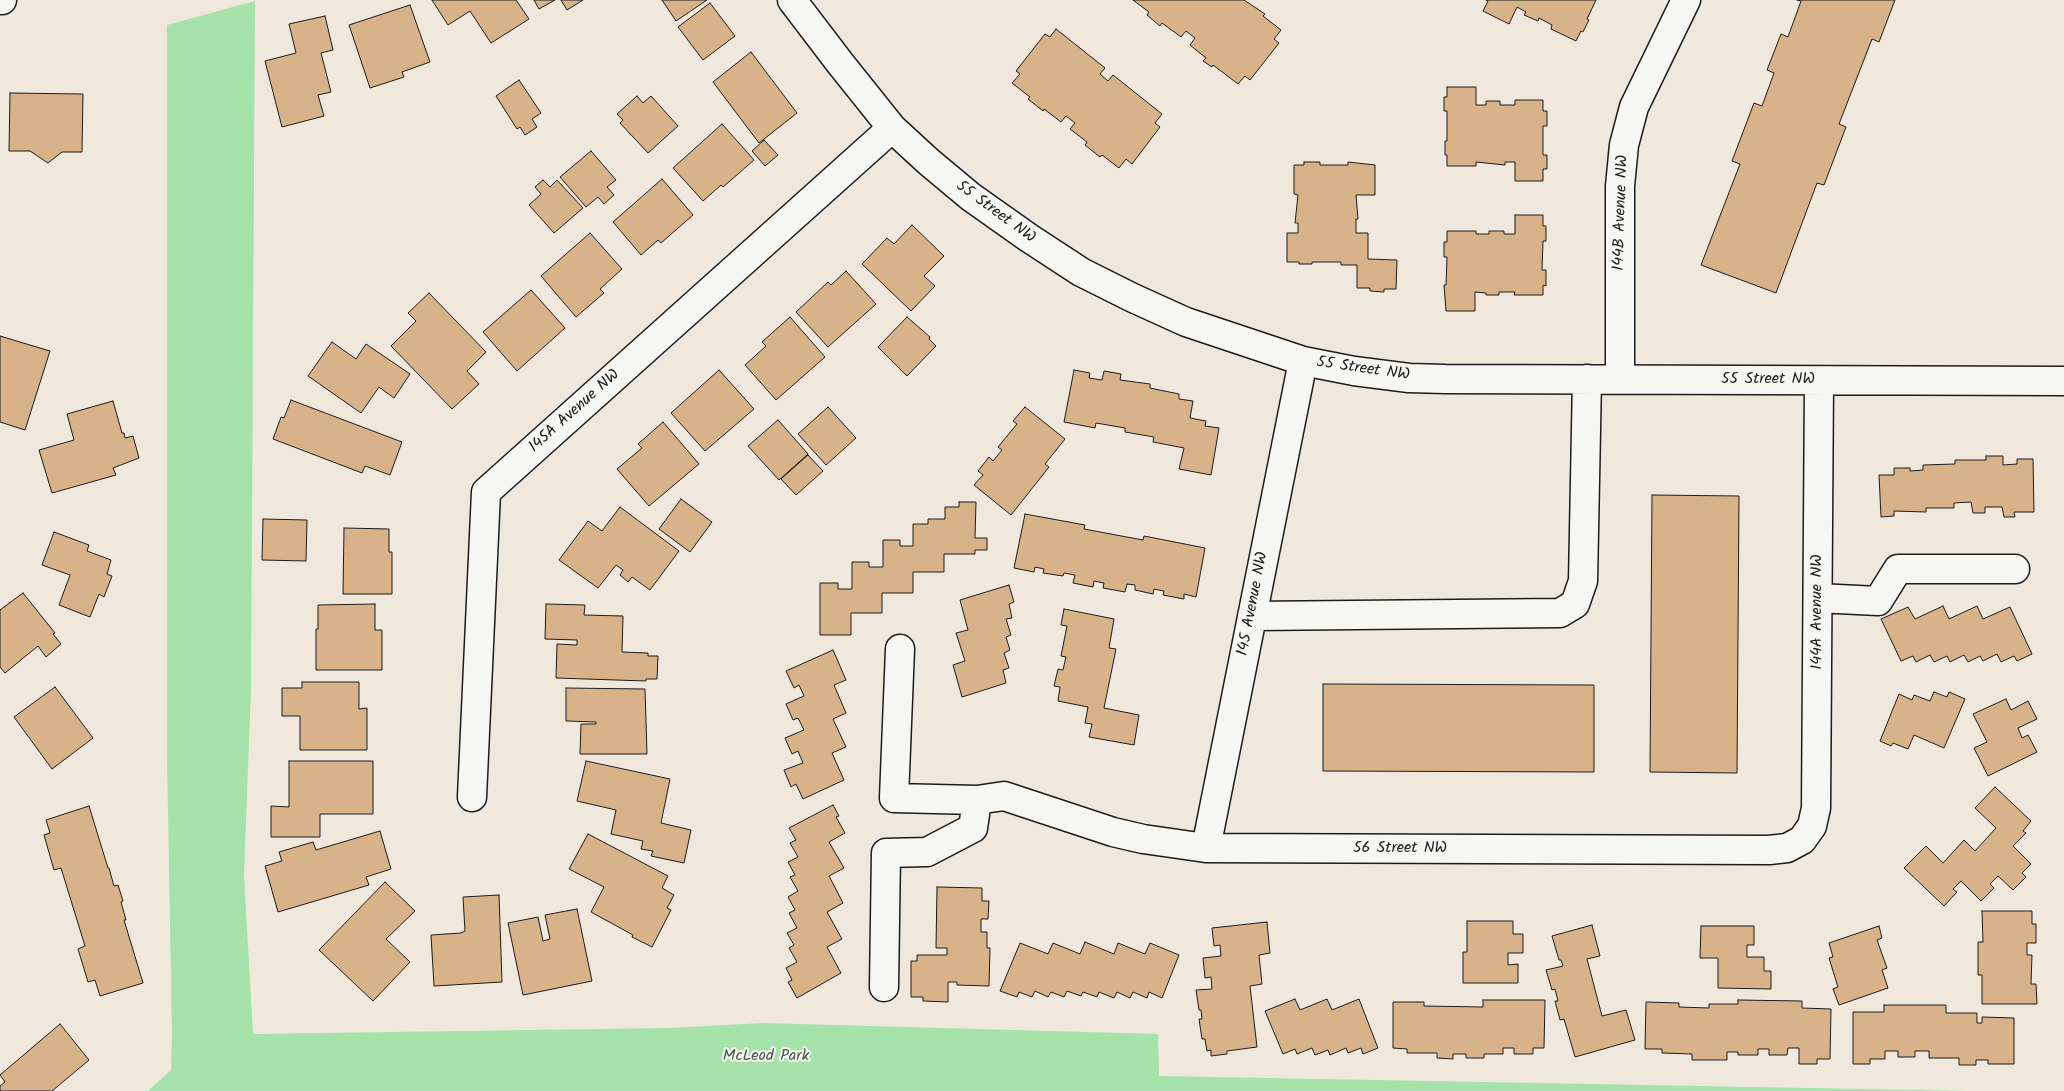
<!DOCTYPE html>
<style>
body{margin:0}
canvas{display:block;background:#f0e8dd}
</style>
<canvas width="2064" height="1091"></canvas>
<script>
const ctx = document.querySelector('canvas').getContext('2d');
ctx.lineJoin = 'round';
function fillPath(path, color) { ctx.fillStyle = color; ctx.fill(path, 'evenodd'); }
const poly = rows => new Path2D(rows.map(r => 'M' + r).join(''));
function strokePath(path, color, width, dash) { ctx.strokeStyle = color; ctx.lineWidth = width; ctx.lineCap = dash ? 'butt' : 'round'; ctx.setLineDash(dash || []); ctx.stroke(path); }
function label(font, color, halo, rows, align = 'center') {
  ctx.font = font + ' Kalam,sans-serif'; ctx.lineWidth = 4; ctx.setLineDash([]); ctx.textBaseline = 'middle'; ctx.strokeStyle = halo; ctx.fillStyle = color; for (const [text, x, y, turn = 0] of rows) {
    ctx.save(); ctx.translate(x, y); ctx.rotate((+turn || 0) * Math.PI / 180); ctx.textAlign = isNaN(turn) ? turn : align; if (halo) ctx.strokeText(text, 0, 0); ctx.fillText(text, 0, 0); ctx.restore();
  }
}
fillPath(poly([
 [255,1,251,688,244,875,253,1034,668,1028,763,1023,1158,1034,1159,1076,1970,1091,148,1091,171,1070,172,1034,167,756,167,25]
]), '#a4e2aa');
const building = poly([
 [432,0,516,0,529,19,491,43,470,11,448,25,432,0],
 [534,0,555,0,539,9,534,0],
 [561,0,583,0,567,10,561,0],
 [662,0,707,0,676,21,662,0],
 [1133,0,1244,0,1265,14,1263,16,1281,30,1274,39,1279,43,1250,80,1245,76,1238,84,1213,65,1212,67,1203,61,1206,58,1190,45,1195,38,1186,31,1181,37,1162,23,1160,26,1147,15,1149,12,1133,0],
 [1486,0,1596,0,1587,19,1589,20,1583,32,1581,31,1576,41,1551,29,1552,25,1539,18,1538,21,1524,15,1526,12,1517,7,1509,24,1483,11,1488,1,1486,0],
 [1797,0,1895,0,1879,42,1872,39,1839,124,1846,127,1824,185,1817,183,1776,293,1701,265,1740,164,1732,161,1754,103,1762,106,1774,73,1767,70,1781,34,1788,37,1801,1,1797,0],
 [710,3,735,36,703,60,678,27,710,3],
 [410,5,430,62,402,72,404,77,370,88,349,25,410,5],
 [325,16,333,50,321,53,331,92,318,95,324,116,282,127,265,61,296,53,289,24,325,16],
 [1056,29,1105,68,1100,74,1108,81,1113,75,1162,114,1155,123,1160,127,1132,164,1126,159,1119,168,1102,155,1100,157,1085,145,1087,142,1070,129,1075,123,1066,116,1061,122,1044,109,1043,111,1028,99,1030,97,1012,83,1020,74,1016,71,1045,34,1050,37,1056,29],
 [751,52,797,113,759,143,713,82,751,52],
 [519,80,541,113,532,119,537,127,525,135,520,127,517,129,496,96,519,80],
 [1447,87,1476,87,1476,105,1486,105,1486,101,1500,101,1500,105,1515,105,1515,100,1543,100,1543,111,1547,111,1547,126,1543,126,1543,155,1547,155,1547,169,1543,169,1543,181,1515,181,1515,162,1505,162,1505,165,1476,162,1476,166,1447,166,1447,155,1445,155,1445,141,1447,141,1447,111,1444,111,1444,97,1447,97,1447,87],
 [10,93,83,94,82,152,62,152,48,163,30,151,9,151,10,93],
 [637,96,643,103,651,96,678,126,648,153,620,123,623,120,617,114,637,96],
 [722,124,754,160,723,187,721,185,703,201,673,168,722,124],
 [764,140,778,155,765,166,752,151,764,140],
 [591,151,616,180,607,187,614,195,604,204,598,197,586,207,560,177,591,151],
 [1304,162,1320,162,1320,165,1348,165,1348,162,1375,165,1375,195,1356,195,1358,219,1356,219,1356,233,1368,233,1368,259,1397,260,1396,289,1384,289,1384,292,1370,291,1370,288,1357,288,1357,265,1341,265,1341,262,1312,262,1312,264,1299,264,1299,262,1287,262,1287,233,1298,233,1298,223,1295,223,1298,195,1294,194,1294,165,1304,165,1304,162],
 [662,179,693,215,661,243,658,240,641,255,613,222,662,179],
 [543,180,550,187,557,180,583,208,554,233,529,205,541,194,535,187,543,180],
 [1515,215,1543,215,1543,226,1546,226,1546,241,1543,241,1542,270,1546,270,1546,286,1543,285,1543,295,1514,295,1515,292,1499,292,1499,295,1486,295,1486,293,1475,292,1475,311,1446,311,1444,285,1446,285,1447,257,1444,257,1444,242,1447,242,1447,231,1476,231,1476,234,1489,234,1489,231,1504,231,1504,234,1515,234,1515,215],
 [912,225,944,256,924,276,935,286,911,311,862,264,887,238,894,244,912,225],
 [590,233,622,269,600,289,604,293,576,317,541,276,590,233],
 [846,271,876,304,828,347,796,312,828,282,831,285,846,271],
 [531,290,565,328,517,371,483,332,531,290],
 [429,293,486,352,467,371,479,384,452,409,391,346,416,321,408,313,429,293],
 [790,317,825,357,776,400,745,365,766,346,762,342,790,317],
 [907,317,930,337,929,339,936,346,907,376,878,347,907,317],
 [0,336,50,351,25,430,0,422,0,336],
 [332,342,356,359,366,344,410,374,394,398,379,387,361,413,308,376,332,342],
 [719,370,754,409,705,451,671,413,719,370],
 [1074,370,1090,373,1089,378,1102,380,1104,371,1121,374,1120,380,1150,384,1150,388,1179,394,1179,399,1193,401,1190,418,1206,421,1205,426,1219,428,1211,475,1179,469,1184,448,1153,442,1154,437,1125,432,1125,428,1096,423,1095,428,1064,422,1074,370],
 [291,400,402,442,390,475,365,466,362,473,273,439,281,417,284,418,291,400],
 [113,401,122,433,124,433,125,438,133,436,139,458,113,468,116,475,52,493,39,450,74,440,67,414,113,401],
 [828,407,856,438,826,465,798,434,828,407],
 [1025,407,1065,439,1045,464,1049,467,1011,515,974,485,983,475,978,471,989,457,993,461,1002,450,998,447,1017,424,1013,421,1025,407],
 [778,420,808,454,779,480,748,446,778,420],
 [663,422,699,464,649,506,617,469,642,448,638,444,663,422],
 [808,455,823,471,796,495,781,479,808,455],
 [1986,456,2003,456,2003,465,2017,464,2017,459,2033,459,2034,512,2014,512,2015,517,2004,517,2002,507,1985,507,1985,513,1973,513,1971,502,1954,503,1954,508,1926,508,1926,512,1894,511,1894,516,1881,517,1879,475,1894,475,1894,468,1910,468,1910,471,1923,470,1923,465,1955,464,1955,460,1986,460,1986,456],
 [1652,495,1739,496,1737,773,1650,772,1652,495],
 [681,499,712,522,690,552,659,529,681,499],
 [959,502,976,502,975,538,987,538,987,550,975,550,975,554,944,554,944,572,913,572,913,593,882,593,882,613,851,613,851,635,820,635,820,583,838,583,838,589,852,589,852,562,869,562,869,567,883,567,883,540,900,540,900,546,913,546,913,524,928,524,928,519,945,519,945,507,959,507,959,502],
 [620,507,679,551,650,590,632,577,628,582,620,575,623,570,616,565,598,588,559,560,588,521,602,531,620,507],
 [1025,514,1085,525,1084,529,1143,540,1144,536,1205,548,1196,597,1184,594,1184,599,1163,595,1164,591,1154,589,1153,594,1135,590,1135,585,1127,584,1125,592,1103,588,1104,583,1094,581,1093,587,1073,583,1075,575,1064,573,1063,576,1043,573,1044,569,1035,567,1034,572,1014,568,1025,514],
 [263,519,307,520,306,561,262,560,263,519],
 [344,528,389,529,389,552,392,552,392,594,343,594,344,528],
 [54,532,89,545,87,551,111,560,107,574,112,576,104,597,99,594,90,617,59,605,70,575,42,565,54,532],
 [1009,585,1014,602,1009,604,1012,618,1006,619,1011,635,1006,637,1010,650,1004,653,1009,668,1003,670,1006,683,962,697,953,665,965,661,956,633,968,630,960,600,1009,585],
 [23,593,55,633,53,634,61,644,46,657,38,646,5,673,0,667,0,610,23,593],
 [375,604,375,630,382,630,382,670,316,670,316,629,318,629,318,605,375,604],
 [546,604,585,605,584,615,623,616,622,652,648,653,648,656,658,656,657,679,646,679,646,681,556,678,557,644,577,645,577,640,545,639,546,604],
 [1943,606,1949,619,1977,606,1983,619,2010,607,2032,654,2017,661,2014,656,2001,662,1997,654,1983,661,1980,656,1968,662,1964,655,1950,662,1947,656,1934,662,1930,655,1916,662,1913,656,1901,661,1881,619,1908,607,1915,619,1943,606],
 [1064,609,1114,619,1109,648,1116,649,1104,708,1139,715,1134,745,1089,737,1092,724,1085,723,1088,707,1058,701,1060,687,1054,686,1058,669,1063,670,1066,657,1061,656,1067,626,1061,625,1064,609],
 [833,650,846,680,834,685,846,713,833,719,846,747,832,753,844,780,803,799,796,784,791,787,784,770,803,763,798,751,792,754,785,738,804,730,798,718,793,720,786,704,804,696,799,685,794,688,786,671,833,650],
 [302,682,359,682,359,709,367,708,367,750,300,750,300,716,282,716,282,688,302,688,302,682],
 [1323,684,1594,685,1594,772,1323,771,1323,684],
 [55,687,93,738,52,769,14,717,55,687],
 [566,688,645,689,647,754,580,754,581,724,596,724,596,722,566,721,566,688],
 [1934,692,1947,697,1949,692,1965,699,1944,748,1914,735,1908,749,1893,743,1891,746,1880,741,1899,694,1912,700,1914,695,1930,701,1934,692],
 [2006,699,2011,710,2028,701,2037,719,2018,728,2022,738,2028,735,2037,752,1988,776,1974,748,1987,742,1973,714,2006,699],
 [289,761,373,761,373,814,320,814,320,837,271,837,271,806,289,807,289,761],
 [586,761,670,779,661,823,691,830,684,863,651,856,653,851,641,849,643,841,611,834,616,810,577,801,586,761],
 [1995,787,2031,821,2023,831,2026,833,2013,846,2031,864,2022,873,2026,877,2013,890,1998,876,1990,884,1994,888,1981,901,1961,881,1953,889,1957,892,1944,906,1904,868,1926,846,1943,863,1964,840,1975,851,1996,828,1975,808,1995,787],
 [833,805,839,816,836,817,845,833,829,842,844,868,829,876,843,903,827,912,842,939,827,947,841,973,797,998,788,982,792,980,786,968,797,962,789,948,794,945,787,933,797,928,789,913,795,910,788,897,798,891,790,877,795,875,788,862,798,857,790,843,796,840,789,828,833,805],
 [89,806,108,868,109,868,114,886,118,885,123,901,121,902,126,920,124,920,143,983,100,996,95,980,88,982,78,949,85,946,61,868,54,870,44,835,50,833,46,820,89,806],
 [380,831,391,869,366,877,369,885,278,912,265,866,282,861,279,852,313,842,316,850,380,831],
 [588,834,668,876,662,888,674,895,667,908,671,910,652,947,632,937,633,935,591,912,604,887,569,869,588,834],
 [385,882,415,911,386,939,410,962,373,1001,319,950,385,882],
 [937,887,982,888,982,901,989,901,988,919,981,919,981,932,987,932,987,948,990,948,989,986,957,985,957,982,948,982,948,1002,923,1001,923,997,911,997,911,961,917,961,917,955,947,955,947,948,936,948,937,887],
 [499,895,502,982,434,986,431,935,461,933,465,931,463,897,499,895],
 [577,909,592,981,523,995,508,923,538,917,543,941,550,939,545,915,577,909],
 [1982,911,2032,911,2032,924,2036,924,2036,943,2027,943,2027,955,2032,955,2031,984,2036,984,2037,1004,1982,1004,1982,975,1978,975,1978,942,1983,942,1982,911],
 [1467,921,1513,921,1513,934,1523,934,1523,953,1508,953,1508,965,1518,964,1518,983,1463,983,1463,952,1467,952,1467,921],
 [1267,922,1270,953,1259,955,1262,984,1250,986,1257,1047,1227,1051,1227,1054,1211,1056,1211,1050,1207,1051,1205,1039,1202,1039,1199,1019,1202,1019,1201,1010,1199,1010,1196,990,1212,989,1211,977,1205,978,1203,958,1221,956,1220,945,1214,946,1212,928,1267,922],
 [1592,925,1600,956,1587,959,1602,1016,1626,1010,1635,1040,1575,1057,1564,1019,1560,1020,1555,1001,1558,1001,1555,989,1552,990,1546,970,1563,966,1561,960,1559,960,1552,936,1592,925],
 [1701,926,1754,926,1754,945,1747,945,1747,957,1764,957,1764,971,1771,971,1771,989,1718,988,1718,958,1700,958,1701,926],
 [1879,926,1882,938,1877,940,1887,968,1882,970,1888,988,1839,1005,1833,989,1838,987,1829,958,1833,957,1829,943,1879,926],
 [1085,942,1114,954,1118,943,1145,954,1150,943,1179,955,1162,998,1149,992,1147,998,1133,992,1130,998,1117,992,1114,998,1099,992,1097,997,1083,992,1081,996,1067,991,1064,997,1051,992,1048,997,1035,991,1032,997,1019,992,1017,997,1000,991,1020,943,1048,954,1053,943,1080,954,1085,942],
 [1295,999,1300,1010,1327,999,1332,1010,1359,999,1378,1048,1363,1054,1361,1048,1348,1053,1346,1048,1330,1055,1328,1050,1315,1055,1312,1048,1297,1054,1295,1049,1283,1054,1265,1011,1295,999],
 [1483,1000,1545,1000,1544,1048,1533,1048,1533,1054,1514,1054,1514,1048,1503,1048,1503,1054,1484,1054,1484,1058,1466,1058,1466,1054,1453,1054,1453,1059,1437,1058,1437,1053,1407,1053,1407,1049,1393,1048,1393,1002,1424,1002,1424,1006,1483,1007,1483,1000],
 [1738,1000,1802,1001,1802,1008,1831,1009,1830,1059,1817,1059,1817,1064,1799,1064,1799,1048,1788,1048,1787,1055,1769,1055,1769,1049,1758,1049,1758,1055,1738,1055,1738,1052,1727,1052,1727,1060,1692,1060,1692,1054,1662,1053,1662,1049,1645,1049,1646,1002,1679,1003,1679,1007,1709,1008,1709,1004,1738,1004,1738,1000],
 [1884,1005,1946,1005,1946,1013,1977,1013,1977,1023,1982,1023,1982,1017,2014,1018,2014,1064,1988,1064,1988,1060,1976,1060,1976,1065,1959,1065,1959,1058,1929,1058,1929,1051,1915,1051,1915,1057,1898,1057,1898,1051,1885,1051,1885,1059,1870,1059,1870,1064,1853,1064,1853,1012,1884,1012,1884,1005],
 [60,1024,89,1060,52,1091,0,1091,0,1086,5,1082,0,1075,60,1024]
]);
fillPath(building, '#d8b289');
strokePath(building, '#1c1c1c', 1);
const minor = poly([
 [0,0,2,0],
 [792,0,840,63,892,128,929,162,971,197,1029,238,1081,272,1133,298,1186,322,1303,361,1354,371,1409,378,1445,379,2064,381],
 [1620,379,1620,186,1624,145,1634,107,1686,0],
 [1818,598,1878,601,1898,569,2015,569],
 [1252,616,1560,613,1575,604,1583,581,1587,379],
 [900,649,894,798,977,800,1004,796,1113,832,1143,839,1206,848,1769,850,1787,848,1802,840,1812,826,1816,808,1819,381],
 [472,797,486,492,892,128],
 [1206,848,1303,361],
 [884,987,886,853,927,852,973,828,977,800]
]);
strokePath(minor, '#1c1c1c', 31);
strokePath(minor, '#f6f6f2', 28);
label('16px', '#1c1c1c', '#f6f6f2', [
 ["55 Street NW",995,213,36],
 ["144B Avenue NW",1622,213,-88],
 ["55 Street NW",1363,370,8],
 ["55 Street NW",1768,380],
 ["145A Avenue NW",575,412,-42],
 ["145 Avenue NW",1254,604,-79],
 ["144A Avenue NW",1818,612,-90],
 ["56 Street NW",1400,849]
]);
label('16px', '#455747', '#f6f6f2', [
 ["McLeod Park",766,1057]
]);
</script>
